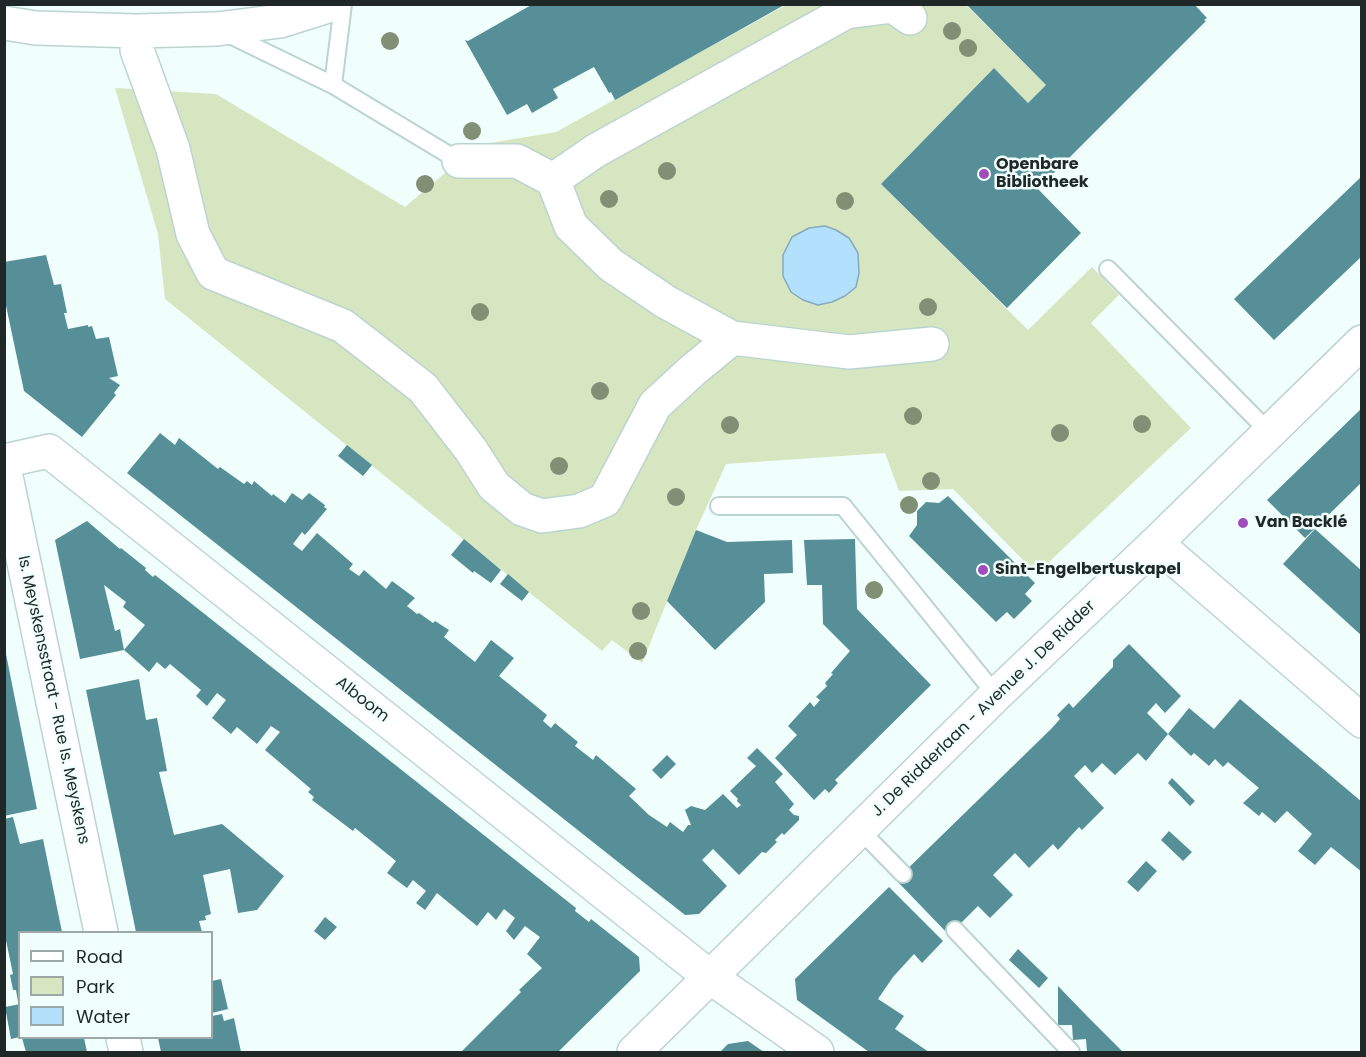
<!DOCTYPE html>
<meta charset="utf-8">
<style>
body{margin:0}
#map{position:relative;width:1366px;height:1057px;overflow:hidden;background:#f0fffc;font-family:Poppins,sans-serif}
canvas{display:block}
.frame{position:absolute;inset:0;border:6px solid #1f2826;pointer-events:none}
.legend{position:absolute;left:18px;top:931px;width:195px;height:108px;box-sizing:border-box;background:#f0fffc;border:2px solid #9ca9a6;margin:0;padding:8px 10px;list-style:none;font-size:18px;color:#1f2826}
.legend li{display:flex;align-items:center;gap:12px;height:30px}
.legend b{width:30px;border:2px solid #9ca9a6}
</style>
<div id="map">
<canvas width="1366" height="1057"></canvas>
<div class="frame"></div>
<ul class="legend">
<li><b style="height:8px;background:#fff"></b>Road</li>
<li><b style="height:16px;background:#d6e6c0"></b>Park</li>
<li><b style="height:16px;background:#b3e0fc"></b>Water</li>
</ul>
</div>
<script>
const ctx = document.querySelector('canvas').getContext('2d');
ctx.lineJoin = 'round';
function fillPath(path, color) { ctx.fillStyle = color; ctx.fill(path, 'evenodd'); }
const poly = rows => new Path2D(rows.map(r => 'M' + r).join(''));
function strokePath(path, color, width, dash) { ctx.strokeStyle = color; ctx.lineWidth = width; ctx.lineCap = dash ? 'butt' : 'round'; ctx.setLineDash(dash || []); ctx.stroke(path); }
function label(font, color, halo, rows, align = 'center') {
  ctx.font = font + ' Poppins,sans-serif'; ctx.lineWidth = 5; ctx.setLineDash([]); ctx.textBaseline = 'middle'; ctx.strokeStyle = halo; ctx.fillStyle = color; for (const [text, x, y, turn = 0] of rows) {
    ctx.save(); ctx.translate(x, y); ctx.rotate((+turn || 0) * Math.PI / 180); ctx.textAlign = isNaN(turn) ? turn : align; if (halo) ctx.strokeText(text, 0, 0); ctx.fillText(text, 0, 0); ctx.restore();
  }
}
fillPath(poly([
 [786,5,966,5,1046,85,1028,103,994,68,881,184,1028,330,1092,267,1119,295,1091,323,1191,428,1049,562,1032,569,953,489,899,491,885,453,726,464,696,530,642,663,612,640,602,651,165,299,158,234,115,88,216,94,405,207,478,145,556,132]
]), '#d6e6c0');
const water = poly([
 [825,226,836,230,849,238,858,253,859,273,856,287,845,296,832,302,818,305,803,300,791,292,783,276,783,255,792,237,809,228,825,226]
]);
fillPath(water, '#b3e0fc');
strokePath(water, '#87a9bc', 1.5);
fillPath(poly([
 [533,4,786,4,615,100,611,92,609,93,594,67,553,89,558,98,532,113,527,104,507,115,465,40,468,41],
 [966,4,1194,4,1207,18,1204,20,1206,21,1038,189,1081,233,1007,308,881,184,994,68,1028,103,1046,85],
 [1362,176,1362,256,1274,340,1234,299],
 [46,255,54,285,61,284,67,313,64,313,68,329,88,325,88,327,92,326,96,339,109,337,118,376,109,378,120,385,114,393,116,395,82,437,24,391,4,296,4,262],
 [1362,408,1362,482,1305,538,1267,500],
 [160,433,175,445,179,438,218,469,220,467,244,484,247,481,252,485,254,481,272,496,273,494,285,503,292,493,302,500,309,493,325,505,324,507,327,509,305,535,302,532,293,544,302,551,317,533,353,564,349,569,359,576,364,570,386,589,392,581,415,598,407,606,417,614,419,613,433,623,435,621,449,630,444,637,475,662,491,640,514,658,499,676,547,715,543,721,551,728,555,723,578,742,575,746,593,760,596,755,636,789,629,796,649,815,667,827,670,822,683,832,688,825,691,825,685,810,691,806,705,810,723,794,737,808,741,805,737,801,738,799,730,791,756,766,747,758,757,748,783,774,775,782,794,804,789,810,794,815,799,816,799,820,784,835,782,833,775,840,777,842,766,853,762,852,739,875,713,849,702,860,727,886,699,914,685,915,127,473],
 [347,445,372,465,363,476,338,456],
 [948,496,1035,583,1025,594,1032,601,1014,619,1007,612,996,622,909,536,917,525,917,511,926,502,939,503],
 [87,521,120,549,121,548,146,568,145,570,153,577,155,575,173,589,576,908,575,911,589,922,591,919,639,957,640,971,558,1052,461,1052,521,992,519,990,542,968,527,954,540,937,525,926,514,940,506,931,515,918,504,909,496,920,488,912,477,926,437,893,425,910,416,903,426,891,413,880,407,888,387,873,396,861,355,828,353,831,312,800,314,797,308,792,311,789,265,750,280,732,271,726,257,744,237,727,231,734,212,718,226,700,217,693,207,706,196,696,201,690,170,664,165,669,157,662,149,672,124,650,145,625,123,607,126,602,104,585,115,631,120,629,124,650,80,659,55,540],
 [1315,529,1362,571,1362,636,1283,564],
 [696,530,727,542,792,540,793,573,764,574,765,602,715,650,667,601],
 [464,539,501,570,491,583,474,571,473,573,451,555],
 [855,539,857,609,931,685,835,780,838,783,829,793,825,789,814,800,775,758,797,735,788,726,810,702,814,707,820,700,816,697,827,686,825,683,833,674,831,673,850,651,823,624,822,585,807,585,804,540],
 [508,574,529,592,522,601,500,584],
 [1129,644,1181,696,1165,713,1156,703,1147,713,1168,734,1146,761,1138,753,1115,775,1102,763,1092,773,1085,765,1074,776,1104,808,1082,830,1079,827,1058,850,1053,844,1029,868,1015,853,993,875,1013,895,990,918,978,906,949,935,896,880,1051,729,1060,719,1057,715,1069,703,1073,708,1113,667,1113,660],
 [6,654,37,809,4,816,4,655],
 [139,679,146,720,157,718,167,771,159,772,174,835,222,824,284,876,257,910,238,913,230,869,203,875,211,914,205,916,206,920,199,921,202,932,136,932,86,690],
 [1240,699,1362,802,1362,872,1331,847,1315,865,1298,851,1312,834,1287,811,1275,823,1262,812,1259,816,1243,803,1259,788,1228,762,1223,767,1215,759,1209,766,1194,753,1191,756,1168,734,1189,708,1214,729],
 [667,755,676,764,661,779,652,770],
 [1172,778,1195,801,1190,806,1168,783],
 [13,817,20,844,43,839,62,932,20,932,18,1002,16,990,13,990,10,975,13,974,4,931,4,819],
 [1169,831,1192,852,1183,861,1161,840],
 [1146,861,1157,871,1138,892,1127,882],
 [889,887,943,941,922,963,914,954,893,977,878,999,904,1016,895,1029,929,1052,869,1052,797,1000,795,979],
 [325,917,337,927,325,940,314,931],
 [1018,949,1048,978,1039,988,1009,960],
 [221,979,228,1009,212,1013,212,981],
 [1058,986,1087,1016,1123,1052,1087,1052,1086,1039,1073,1040,1072,1025,1058,1025],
 [20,1004,20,1037,11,1039,5,1007],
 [222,1014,224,1021,234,1018,241,1052,161,1052,158,1038,212,1038,212,1016],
 [22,1038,84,1038,87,1052,26,1052],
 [748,1041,764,1052,720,1052,728,1044]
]), '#568f97');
const lane = poly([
 [343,4,333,85,459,161],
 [226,33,333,85],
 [1108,269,1270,433],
 [719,506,843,506,996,695],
 [860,830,903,874],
 [955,930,1071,1052]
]);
const street = poly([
 [4,23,36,28,136,31,217,29,280,21,334,4],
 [137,50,173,149,193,234,213,273,343,326,423,388,471,450,494,486,522,509,542,516,579,511,605,500,655,405,693,370,732,338],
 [459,161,517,161,553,180,571,226,611,265,666,302,732,338,849,352,932,344],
 [553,180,595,151,846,12,893,6,910,18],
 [4,461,49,451,710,977,817,1052],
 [1156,543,1362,721],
 [634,1052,996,695,1156,543,1362,342]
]);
const secondary = poly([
 [4,467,101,932],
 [123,1038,126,1052]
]);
strokePath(lane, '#bcd4cf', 20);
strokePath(street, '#bcd4cf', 36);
strokePath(secondary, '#bcd4cf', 36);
strokePath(lane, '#fff', 16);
strokePath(street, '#fff', 33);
strokePath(secondary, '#fff', 33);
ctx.fillStyle = '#819075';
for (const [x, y] of [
 [952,31],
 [390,41],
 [968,48],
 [472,131],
 [667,171],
 [425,184],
 [609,199],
 [845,201],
 [928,307],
 [480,312],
 [600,391],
 [913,416],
 [1142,424],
 [730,425],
 [1060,433],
 [559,466],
 [931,481],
 [676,497],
 [909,505],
 [874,590],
 [641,611],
 [638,651]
]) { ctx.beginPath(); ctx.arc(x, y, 9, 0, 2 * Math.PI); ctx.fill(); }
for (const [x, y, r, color] of [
 [984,174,6,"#9f4dbd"],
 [1243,523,6,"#9f4dbd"],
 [983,570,6,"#9f4dbd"]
]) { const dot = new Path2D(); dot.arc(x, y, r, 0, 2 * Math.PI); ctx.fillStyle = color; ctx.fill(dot); strokePath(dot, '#f0fffc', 2); }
label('bold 16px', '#1f2826', '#f0fffc', [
 ["Openbare",996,165],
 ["Bibliotheek",996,183],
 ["Van Backlé",1255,523],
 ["Sint-Engelbertuskapel",995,570]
], 'left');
label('16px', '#1f2826', '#f0fffc', [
 ["Is. Meyskensstraat - Rue Is. Meyskens",53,700,78],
 ["Alboom",362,700,38],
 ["J. De Ridderlaan - Avenue J. De Ridder",984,709,-44]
]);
</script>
